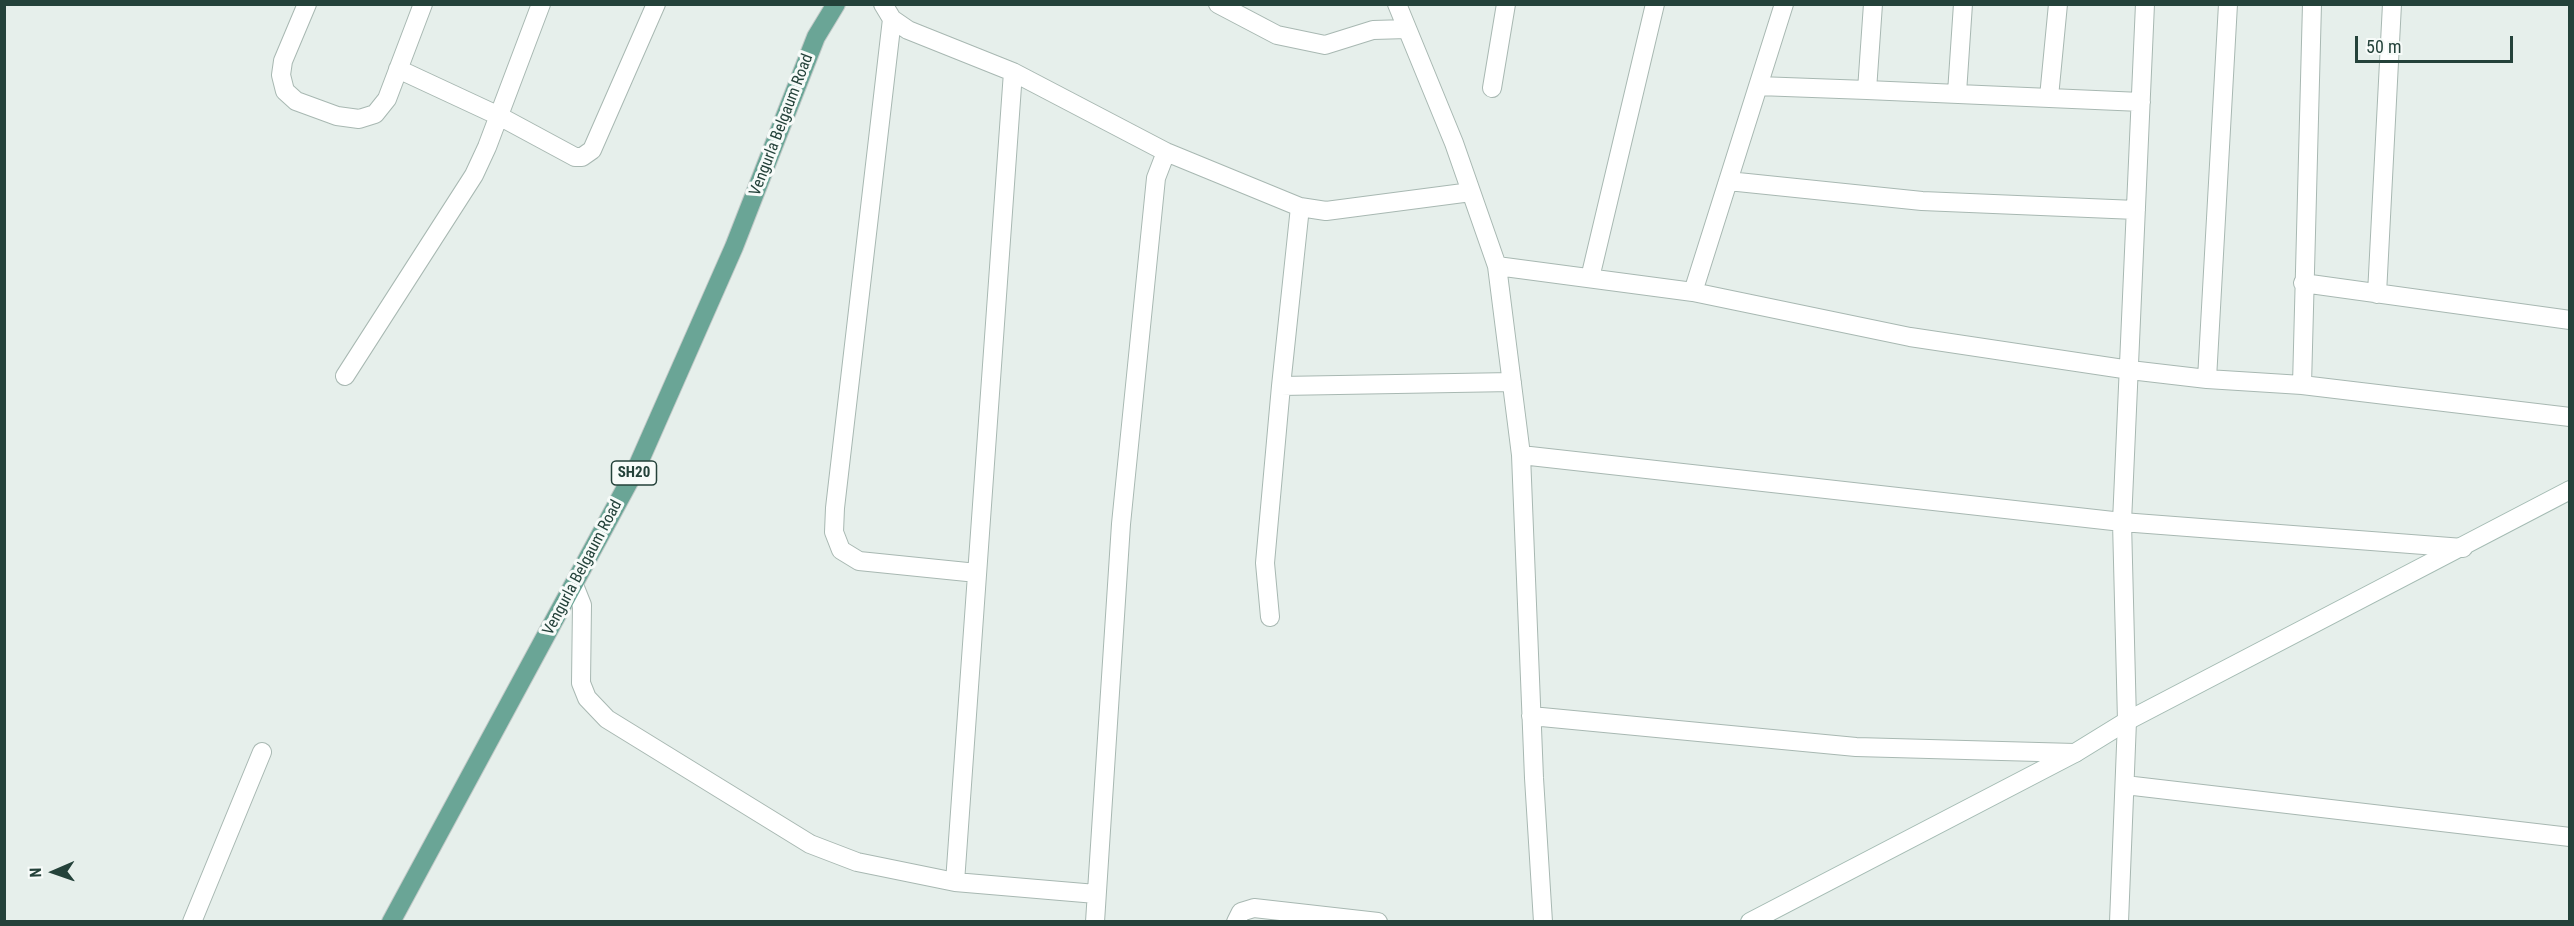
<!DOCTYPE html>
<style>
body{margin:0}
#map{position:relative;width:2574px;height:926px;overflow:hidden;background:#e6efeb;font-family:"Roboto Condensed",sans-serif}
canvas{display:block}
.frame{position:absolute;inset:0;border:6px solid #24423a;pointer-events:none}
.north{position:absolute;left:24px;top:842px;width:60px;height:60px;-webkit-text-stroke:4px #f7fbf9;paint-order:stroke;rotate:268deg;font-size:16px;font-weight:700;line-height:24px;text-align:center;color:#24423a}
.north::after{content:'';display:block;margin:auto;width:21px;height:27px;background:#24423a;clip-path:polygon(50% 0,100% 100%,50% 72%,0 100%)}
.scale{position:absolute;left:2355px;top:36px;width:158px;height:27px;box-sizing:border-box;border:3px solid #24423a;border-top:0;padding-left:8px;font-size:18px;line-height:21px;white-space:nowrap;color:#24423a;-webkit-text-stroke:4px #f7fbf9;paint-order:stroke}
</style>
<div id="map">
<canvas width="2574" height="926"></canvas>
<div class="frame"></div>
<div class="north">N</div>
<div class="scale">50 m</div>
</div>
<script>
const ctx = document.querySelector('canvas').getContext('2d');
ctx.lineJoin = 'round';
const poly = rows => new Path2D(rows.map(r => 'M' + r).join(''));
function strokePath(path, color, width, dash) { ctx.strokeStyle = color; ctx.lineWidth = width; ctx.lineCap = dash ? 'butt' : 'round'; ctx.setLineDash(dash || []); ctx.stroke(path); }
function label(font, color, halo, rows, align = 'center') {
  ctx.font = font + ' "Roboto Condensed",sans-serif'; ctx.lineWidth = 6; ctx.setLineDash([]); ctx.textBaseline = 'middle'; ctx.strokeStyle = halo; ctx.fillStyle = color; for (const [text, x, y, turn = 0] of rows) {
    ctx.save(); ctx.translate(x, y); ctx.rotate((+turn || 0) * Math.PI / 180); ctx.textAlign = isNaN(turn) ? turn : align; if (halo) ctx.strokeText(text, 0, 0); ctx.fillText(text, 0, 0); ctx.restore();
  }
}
const street = poly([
 [307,4,283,61,281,75,285,91,296,101,337,116,359,119,375,114,387,99,423,4],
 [883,4,892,19,908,30,1013,72,1166,152,1300,207,1326,211,1471,192],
 [1218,4,1277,35,1325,45,1373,30,1407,29],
 [1397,4,1454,143,1497,266,1521,455,1534,778,1543,922],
 [1873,4,1867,90,2141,102],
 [892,19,835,508,834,532,841,550,859,561,977,573],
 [398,69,499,116,575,157,582,157,592,150,656,4],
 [1758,86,1867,90],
 [1492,88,1506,4],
 [1957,93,1963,4],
 [2049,97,2058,4],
 [1728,181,1922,201,2136,210],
 [1497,266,1693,292,1910,337,2130,370,2207,379,2302,385,2570,417],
 [1590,278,1655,4],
 [2303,283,2570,320],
 [1693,292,1784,4],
 [2377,294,2392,4],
 [345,376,474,175,487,147,541,4],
 [2207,379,2228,4],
 [2302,385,2312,4],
 [1281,386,1512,382],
 [1521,455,2122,522,2463,548],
 [574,585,582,605,581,683,587,698,607,719,810,844,857,862,955,882,1096,894],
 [1270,617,1265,563,1281,386,1300,207],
 [1531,716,1856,747,2075,753],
 [2125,785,2570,837],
 [955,882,1013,72],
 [192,922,262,752],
 [1095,922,1121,524,1156,178,1166,152],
 [1236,922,1241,912,1254,908,1378,922],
 [2119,922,2127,721,2122,522,2145,4]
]);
const secondary = poly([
 [1750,922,2075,753,2127,721,2570,490]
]);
const primary = poly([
 [391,922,637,467,734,247,816,37,836,4]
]);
strokePath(street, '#a8b8b2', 20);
strokePath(secondary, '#a4bbb3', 20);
strokePath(primary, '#c2cac8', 20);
strokePath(street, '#fff', 18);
strokePath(secondary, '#fff', 18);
strokePath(primary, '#6aa596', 18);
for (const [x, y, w] of [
 [634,473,45]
]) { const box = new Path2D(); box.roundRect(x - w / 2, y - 12, w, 24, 4.5); ctx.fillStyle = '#f7fbf9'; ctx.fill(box); strokePath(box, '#24423a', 1.5); }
label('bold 15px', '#24423a', null, [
 ["SH20",634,473]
]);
label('16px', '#24423a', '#f7fbf9', [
 ["Vengurla Belgaum Road",782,125,-69],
 ["Vengurla Belgaum Road",583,568,-62]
]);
</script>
